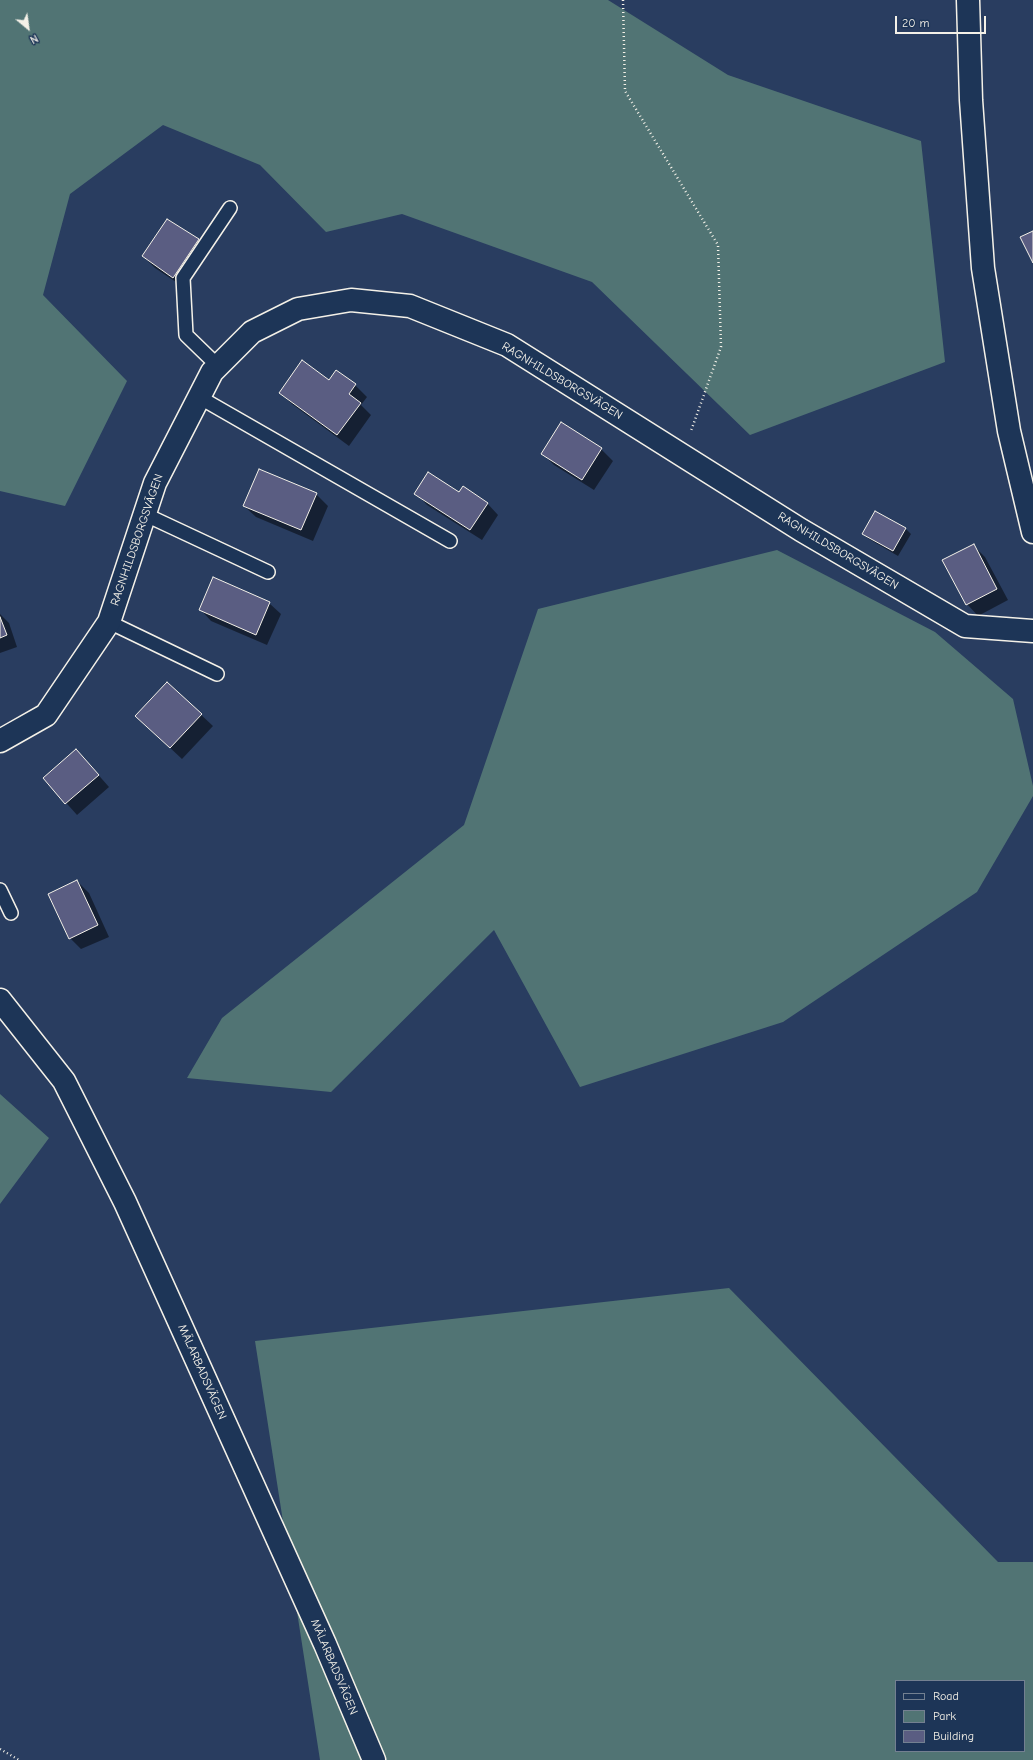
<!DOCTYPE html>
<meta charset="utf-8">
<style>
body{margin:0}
#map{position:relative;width:1033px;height:1760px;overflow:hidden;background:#293d60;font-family:"Comic Neue",sans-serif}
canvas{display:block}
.legend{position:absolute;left:895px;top:1680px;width:130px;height:72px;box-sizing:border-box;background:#1d3557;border:1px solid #738091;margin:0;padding:5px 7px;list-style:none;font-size:12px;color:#f4f1e8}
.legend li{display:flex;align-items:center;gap:8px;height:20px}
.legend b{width:20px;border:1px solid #738091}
.north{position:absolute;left:8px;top:8px;width:40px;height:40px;-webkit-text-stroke:3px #1d3557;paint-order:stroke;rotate:151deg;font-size:11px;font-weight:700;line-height:16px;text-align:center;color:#f4f1e8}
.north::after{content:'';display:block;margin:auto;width:14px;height:18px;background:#f4f1e8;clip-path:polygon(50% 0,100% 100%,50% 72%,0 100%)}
.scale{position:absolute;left:895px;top:16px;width:91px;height:18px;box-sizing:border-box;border:2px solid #f4f1e8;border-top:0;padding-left:5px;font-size:12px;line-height:14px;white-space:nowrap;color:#f4f1e8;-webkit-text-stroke:3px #1d3557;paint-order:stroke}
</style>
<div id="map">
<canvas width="1033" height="1760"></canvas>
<ul class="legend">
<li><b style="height:5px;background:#1d3557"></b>Road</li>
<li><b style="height:11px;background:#517474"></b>Park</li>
<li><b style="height:11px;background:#5a5d82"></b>Building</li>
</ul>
<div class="north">N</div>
<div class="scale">20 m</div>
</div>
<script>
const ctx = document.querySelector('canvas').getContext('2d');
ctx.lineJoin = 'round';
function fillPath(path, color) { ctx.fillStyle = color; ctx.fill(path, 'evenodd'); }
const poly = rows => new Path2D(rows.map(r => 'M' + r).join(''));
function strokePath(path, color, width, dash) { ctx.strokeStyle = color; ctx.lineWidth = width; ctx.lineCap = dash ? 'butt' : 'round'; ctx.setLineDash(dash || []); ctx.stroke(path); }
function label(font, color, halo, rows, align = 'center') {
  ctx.font = font + ' "Comic Neue",sans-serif'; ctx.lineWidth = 3; ctx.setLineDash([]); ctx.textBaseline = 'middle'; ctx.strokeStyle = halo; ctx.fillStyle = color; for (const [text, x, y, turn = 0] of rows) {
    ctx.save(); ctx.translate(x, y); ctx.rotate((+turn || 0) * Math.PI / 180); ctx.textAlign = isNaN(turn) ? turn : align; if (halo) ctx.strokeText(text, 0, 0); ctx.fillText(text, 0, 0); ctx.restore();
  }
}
fillPath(poly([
 [0,0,608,0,728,75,921,141,945,362,750,435,592,282,402,214,326,232,260,165,163,125,70,194,43,295,127,381,65,506,0,491],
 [777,550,935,632,1013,699,1033,786,1033,796,977,892,783,1022,580,1087,494,930,331,1092,187,1078,222,1018,464,825,538,609],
 [0,1094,49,1138,0,1204],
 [729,1288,998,1562,1033,1562,1033,1760,320,1760,255,1341],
 [896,1681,1024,1681,1024,1751,896,1751]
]), '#517474');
fillPath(poly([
 [198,240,210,252,185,288,155,268,143,256],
 [336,371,355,385,367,397,361,405,371,415,349,446,292,404,280,393,329,381],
 [562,424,601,449,613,461,594,490,554,465,543,454],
 [416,493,459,493,487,503,498,515,482,540,427,505],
 [316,494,328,506,313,541,256,517,244,506],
 [905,528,911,534,898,556,869,539,863,534],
 [973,545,985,557,1008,600,978,616,967,604],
 [269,603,281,614,267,645,211,621,200,609],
 [0,614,9,623,17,647,0,653],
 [167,683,213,726,182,759,136,716],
 [87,762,109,787,77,815,44,778],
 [77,881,89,893,109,937,81,949,70,938]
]), '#0007');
const building = poly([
 [167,219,199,239,173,278,142,256,167,219],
 [1033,231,1033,263,1020,237,1033,231],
 [302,360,329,380,336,370,356,384,349,394,361,403,337,435,279,393,302,360],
 [561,422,602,448,582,480,541,454,561,422],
 [259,469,317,493,301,530,243,506,259,469],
 [428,472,459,492,463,486,488,503,470,530,414,494,428,472],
 [875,511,906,528,893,551,862,534,875,511],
 [974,544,997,589,966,605,942,560,974,544],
 [213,577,270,602,256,635,199,610,213,577],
 [0,617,7,635,0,638,0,617],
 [167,682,202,714,170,748,135,716,167,682],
 [76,749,99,775,65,804,43,778,76,749],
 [77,880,98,925,69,939,48,894,77,880]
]);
fillPath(building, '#5a5d82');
strokePath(building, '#f4f1e8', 1);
const lane = poly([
 [218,366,186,335,183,278,230,208],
 [199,397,450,541],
 [144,514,268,572],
 [109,622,217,674],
 [0,890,11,913]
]);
const street = poly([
 [968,0,971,100,983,268,1009,431,1033,532],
 [0,741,46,715,109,622,155,483,212,372,252,332,298,309,351,300,410,306,507,345,801,530,965,626,1033,631]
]);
const secondary = poly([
 [0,1000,64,1081,125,1202,325,1644,374,1760]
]);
strokePath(lane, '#f4f1e8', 16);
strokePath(street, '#f4f1e8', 25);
strokePath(secondary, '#f4f1e8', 25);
strokePath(poly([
 [623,0,625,91,718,245,721,347,691,431],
 [0,1749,19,1760]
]), '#f4f1e8', 2.5, [1, 3]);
strokePath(lane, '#1d3557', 13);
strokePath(street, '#1d3557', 22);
strokePath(secondary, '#1d3557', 22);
label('12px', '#f4f1e8', '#1d3557', [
 ["RAGNHILDSBORGSVÄGEN",562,381,31],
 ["RAGNHILDSBORGSVÄGEN",137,540,-71],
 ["RAGNHILDSBORGSVÄGEN",838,551,31],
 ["MÄLARBADSVÄGEN",202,1372,66],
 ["MÄLARBADSVÄGEN",334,1667,67]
]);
</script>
